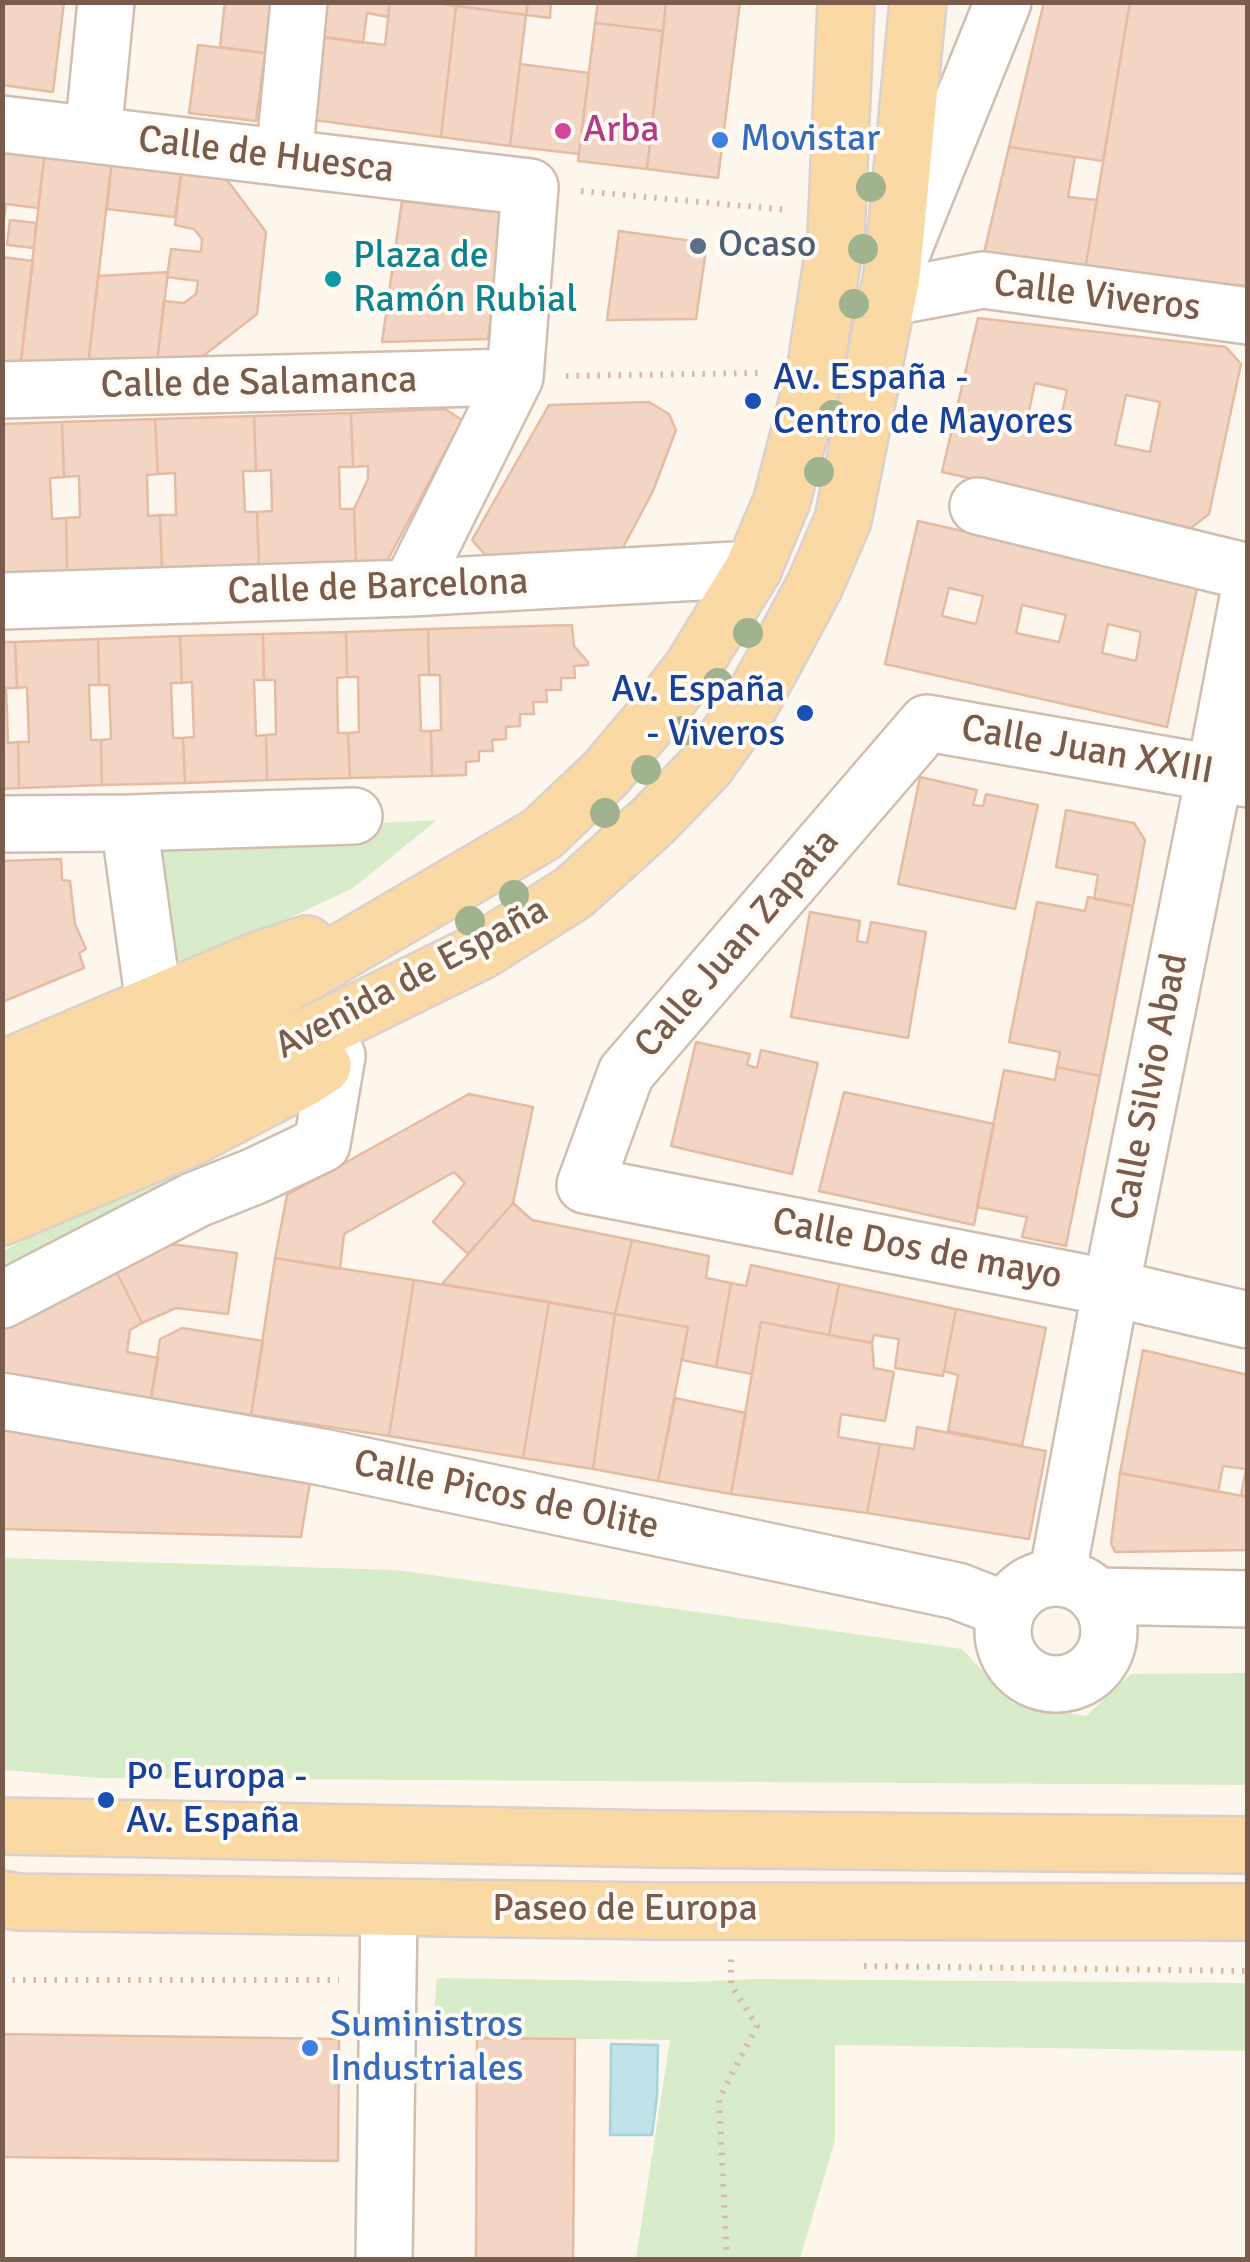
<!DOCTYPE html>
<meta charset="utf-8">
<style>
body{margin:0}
#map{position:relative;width:1250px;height:2262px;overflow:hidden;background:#fdf6ec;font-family:Signika,sans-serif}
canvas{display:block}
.frame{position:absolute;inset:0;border:5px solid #7a5c4d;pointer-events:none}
</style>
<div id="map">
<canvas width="1250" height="2262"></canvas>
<div class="frame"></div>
</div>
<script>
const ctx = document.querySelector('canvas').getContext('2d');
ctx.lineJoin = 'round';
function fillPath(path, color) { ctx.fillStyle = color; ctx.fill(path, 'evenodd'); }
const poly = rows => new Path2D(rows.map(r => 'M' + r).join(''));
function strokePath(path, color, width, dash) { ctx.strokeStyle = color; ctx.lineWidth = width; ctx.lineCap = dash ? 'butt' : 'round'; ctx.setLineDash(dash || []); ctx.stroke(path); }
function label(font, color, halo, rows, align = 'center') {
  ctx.font = font + ' Signika,sans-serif'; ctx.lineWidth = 8; ctx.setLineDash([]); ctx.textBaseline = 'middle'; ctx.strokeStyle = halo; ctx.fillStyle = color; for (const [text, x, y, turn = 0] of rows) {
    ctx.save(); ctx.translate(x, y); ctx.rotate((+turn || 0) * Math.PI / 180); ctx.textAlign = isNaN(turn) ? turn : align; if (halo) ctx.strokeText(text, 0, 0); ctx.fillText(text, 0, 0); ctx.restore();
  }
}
fillPath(poly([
 [437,820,353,888,172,974,154,836],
 [182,1158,195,1170,3,1274,3,1251],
 [3,1558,396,1570,962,1649,1013,1703,1086,1716,1131,1674,1247,1673,1247,1785,98,1778,3,1770],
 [437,1978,691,1982,752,1979,1247,1983,1247,2051,835,2045,835,2140,800,2259,636,2259,670,2040,432,2037]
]), '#d8ecc9');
const water = poly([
 [611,2044,658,2045,657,2096,652,2135,610,2135,611,2044]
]);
fillPath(water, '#bfe3e8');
strokePath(water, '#a5d3da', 2.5);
const building = poly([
 [2,2,64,2,53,92,2,85,2,2],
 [225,2,271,2,265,53,220,47,225,2],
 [320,2,390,2,388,17,367,13,363,43,316,36,320,2],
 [390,2,430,2,456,6,441,137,307,119,316,36,385,45,390,2],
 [457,2,528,2,526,15,456,6,457,2],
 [528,2,551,2,550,18,526,15,528,2],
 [598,2,666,2,663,31,595,23,598,2],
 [666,2,740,2,718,178,647,169,666,2],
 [1044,2,1130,2,1103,161,1009,147,1044,2],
 [1130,2,1248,2,1248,286,1085,270,1130,2],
 [456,6,526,15,510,146,441,137,456,6],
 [595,23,663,31,647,169,578,161,595,23],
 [198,45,265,53,256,121,189,113,198,45],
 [520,64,589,73,579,154,510,146,520,64],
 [2,146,45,151,38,208,6,204,2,233,2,146],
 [1009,147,1075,157,1068,197,1097,200,1085,270,993,264,996,254,984,253,1009,147],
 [45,151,112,159,88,366,20,368,45,151],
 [112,159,182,167,175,217,107,209,112,159],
 [182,167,221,172,266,232,257,314,198,360,157,362,164,301,184,303,196,294,198,281,167,277,171,249,201,252,202,239,194,229,175,225,182,167],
 [402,201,503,213,488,339,382,342,402,201],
 [10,220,36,223,34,248,7,245,10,220],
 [619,231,707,243,696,319,607,320,619,231],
 [2,257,33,261,20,368,2,368,2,257],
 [168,272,157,362,88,366,98,276,168,272],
 [978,318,1226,347,1241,364,1209,514,1191,528,942,472,978,318],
 [1035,383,1067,390,1058,432,1026,425,1035,383],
 [1126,395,1160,402,1150,452,1115,445,1126,395],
 [649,402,669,414,676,430,653,491,618,557,488,558,472,540,549,405,649,402],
 [445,409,462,420,385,565,356,565,354,509,368,479,368,466,353,467,351,413,445,409],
 [351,413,353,467,339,467,340,509,354,509,356,565,259,567,257,512,272,511,271,470,256,471,254,416,351,413],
 [254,416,256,471,243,471,245,512,257,512,259,567,162,569,160,515,176,515,175,473,158,474,155,419,254,416],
 [155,419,158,474,147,475,148,516,160,515,162,569,67,573,66,518,80,517,79,476,64,477,62,422,155,419],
 [62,422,64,477,50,478,52,519,66,518,67,573,2,575,2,424,62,422],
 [918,521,1198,584,1167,727,885,664,918,521],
 [949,588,983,596,976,624,942,616,949,588],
 [1022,605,1066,615,1059,642,1016,633,1022,605],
 [1108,624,1141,632,1136,661,1102,653,1108,624],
 [572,625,574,646,588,662,588,665,574,666,575,678,561,678,561,690,546,690,547,702,533,702,534,714,520,714,520,726,506,727,506,739,492,740,493,751,479,751,479,761,466,762,466,775,432,776,431,731,441,730,440,675,429,675,428,629,572,625],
 [428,629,429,675,419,675,421,731,431,731,432,776,350,778,348,733,359,732,358,677,347,677,346,632,428,629],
 [346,632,347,677,337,678,338,733,348,733,350,778,267,780,266,735,276,734,275,680,264,680,263,634,346,632],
 [263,634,264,680,254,680,256,736,266,735,267,780,185,783,183,738,194,737,192,682,182,683,180,636,263,634],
 [180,636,182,683,171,683,173,738,183,738,185,783,102,785,101,740,111,739,109,685,99,685,98,639,180,636],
 [98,639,99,685,89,685,91,740,101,740,102,785,19,788,18,742,29,742,27,687,17,688,15,642,98,639],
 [2,642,15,642,17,688,6,688,8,743,18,742,19,788,2,789,2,642],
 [920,777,977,790,973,805,983,806,986,794,1038,805,1015,909,898,884,920,777],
 [1066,810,1134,823,1145,840,1133,906,1094,899,1098,875,1056,867,1066,810],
 [61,859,62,880,70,881,75,924,86,949,79,953,84,968,2,1002,2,861,61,859],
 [1088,897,1133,906,1100,1076,1057,1067,1060,1052,1009,1042,1037,902,1085,911,1088,897],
 [810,912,860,921,857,941,867,943,871,922,926,932,908,1038,791,1017,810,912],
 [696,1042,750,1054,747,1065,757,1068,761,1050,818,1063,792,1174,671,1146,696,1042],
 [1057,1067,1100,1076,1066,1246,1022,1237,1027,1217,977,1207,1004,1070,1055,1080,1057,1067],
 [844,1092,994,1124,974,1225,819,1191,844,1092],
 [469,1094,533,1107,513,1203,468,1254,433,1222,465,1183,454,1172,344,1234,340,1269,275,1258,287,1195,469,1094],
 [513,1203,532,1220,632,1240,615,1314,442,1284,513,1203],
 [632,1240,709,1256,706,1278,731,1283,716,1367,682,1360,688,1327,615,1314,632,1240],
 [156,1242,237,1253,228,1314,176,1308,142,1323,113,1265,156,1242],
 [275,1258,414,1280,389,1436,251,1415,275,1258],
 [113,1265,142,1323,130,1330,127,1352,158,1358,151,1399,2,1375,2,1324,113,1265],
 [751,1265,839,1284,829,1335,761,1322,752,1374,716,1367,731,1283,746,1286,751,1265],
 [414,1280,549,1302,523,1458,389,1436,414,1280],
 [839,1284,956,1309,943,1376,895,1368,899,1339,874,1335,872,1343,829,1335,839,1284],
 [549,1302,615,1314,593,1469,523,1458,549,1302],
 [956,1309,1046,1328,1022,1446,948,1431,958,1375,944,1371,956,1309],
 [615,1314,688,1327,658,1481,593,1469,615,1314],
 [761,1322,872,1343,874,1368,894,1372,885,1421,841,1414,838,1437,880,1444,867,1513,731,1494,761,1322],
 [182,1328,263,1341,251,1415,151,1399,160,1339,182,1328],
 [1143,1350,1248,1375,1248,1497,1241,1496,1246,1469,1223,1466,1218,1492,1120,1473,1143,1350],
 [675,1398,746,1413,731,1494,658,1481,675,1398],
 [917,1427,1046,1451,1029,1539,867,1513,880,1444,914,1449,917,1427],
 [2,1430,310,1482,301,1537,2,1529,2,1430],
 [1120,1473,1248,1497,1248,1550,1115,1552,1111,1543,1120,1473],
 [2,2034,339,2039,338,2161,2,2157,2,2034],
 [477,2038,575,2039,573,2260,476,2260,477,2038]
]);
fillPath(building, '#f3d5c3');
strokePath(building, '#e6bba3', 2.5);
const minor = poly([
 [2,124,530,187,515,377,410,588],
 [93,135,106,2],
 [284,158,299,2],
 [901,255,1003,2],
 [887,298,983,280,1248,316],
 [2,390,515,377],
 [978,506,1248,572],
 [2,601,410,588,753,569],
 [1248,779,927,723,626,1073,585,1185,1111,1288,1248,1320],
 [129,823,154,1004],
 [2,824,129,823,354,816],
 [2,1300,195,1200,255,1176,322,1144,337,1056],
 [2,1401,322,1457,957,1591,1006,1610],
 [1057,1577,1111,1288,1215,772,1248,598],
 '1003 1631a53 53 0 1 1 106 0a53 53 0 1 1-106 0Z',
 [1097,1596,1248,1599],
 [384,2260,389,1908]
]);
const major = poly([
 [2,1069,258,960,307,944],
 [2,1116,249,1006,542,834,606,773,666,702,692,668,753,569,782,500,815,372,836,236,846,2],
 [2,1171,268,1056,483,950,573,893,652,822,706,766,750,705,777,656,815,585,843,520,892,276,918,2],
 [2,1217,194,1136,303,1079,323,1066],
 [2,1826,658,1839,1248,1845],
 [2,1899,18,1902,657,1911,1248,1912]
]);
strokePath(minor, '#d1beb0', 60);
strokePath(major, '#dad1cd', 60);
strokePath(poly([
 [581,191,788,210],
 [566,376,763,373],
 [864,1966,1248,1971],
 [2,1980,339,1980],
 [727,2260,719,2099,757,2026,731,1985,731,1958]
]), '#d9b8a5', 6, [2.5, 8]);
strokePath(minor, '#fff', 55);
strokePath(major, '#fbd9a5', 55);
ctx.fillStyle = '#a0b28e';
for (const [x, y] of [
 [871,187],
 [863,249],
 [854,304],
 [833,415],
 [819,472],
 [748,633],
 [718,683],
 [683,731],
 [646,770],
 [605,813],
 [514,895],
 [470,921]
]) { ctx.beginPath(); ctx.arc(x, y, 15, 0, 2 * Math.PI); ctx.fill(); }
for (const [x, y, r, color] of [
 [563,131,10,"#d1479c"],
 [720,140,10,"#3f7fe0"],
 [698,246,10,"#5c6f8a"],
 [333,279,10,"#0f9aa8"],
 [753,401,10,"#1a4fb4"],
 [805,713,10,"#1a4fb4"],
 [106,1800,10,"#1a4fb4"],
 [310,2048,10,"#3f7fe0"]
]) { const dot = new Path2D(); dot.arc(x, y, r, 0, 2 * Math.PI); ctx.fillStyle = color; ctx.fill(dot); strokePath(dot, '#fffaf3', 4); }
label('38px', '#b23c85', '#fffaf3', [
 ["Arba",583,131]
], 'left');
label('38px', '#366cbe', '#fffaf3', [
 ["Movistar",740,140],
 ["Suministros",330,2026],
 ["Industriales",330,2070]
], 'left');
label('38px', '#7a5c4d', '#fffaf3', [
 ["Calle de Huesca",266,156,7],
 ["Calle Viveros",1097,297,7],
 ["Calle de Salamanca",259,384,-1],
 ["Calle de Barcelona",378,588,-2],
 ["Calle Juan XXIII",1087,751,10],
 ["Calle Juan Zapata",738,944,-49],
 ["Avenida de España",412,979,-28],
 ["Calle Silvio Abad",1151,1087,-79],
 ["Calle Dos de mayo",917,1250,11],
 ["Calle Picos de Olite",506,1496,12],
 ["Paseo de Europa",625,1910]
]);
label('38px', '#4e5e75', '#fffaf3', [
 ["Ocaso",718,246]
], 'left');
label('38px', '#0d838f', '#fffaf3', [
 ["Plaza de",353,257],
 ["Ramón Rubial",353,301]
], 'left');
label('38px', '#164399', '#fffaf3', [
 ["Av. España -",773,379],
 ["Centro de Mayores",773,423],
 ["Av. España",785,691,"right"],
 ["- Viveros",785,735,"right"],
 ["Pº Europa -",126,1778],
 ["Av. España",126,1822]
], 'left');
</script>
